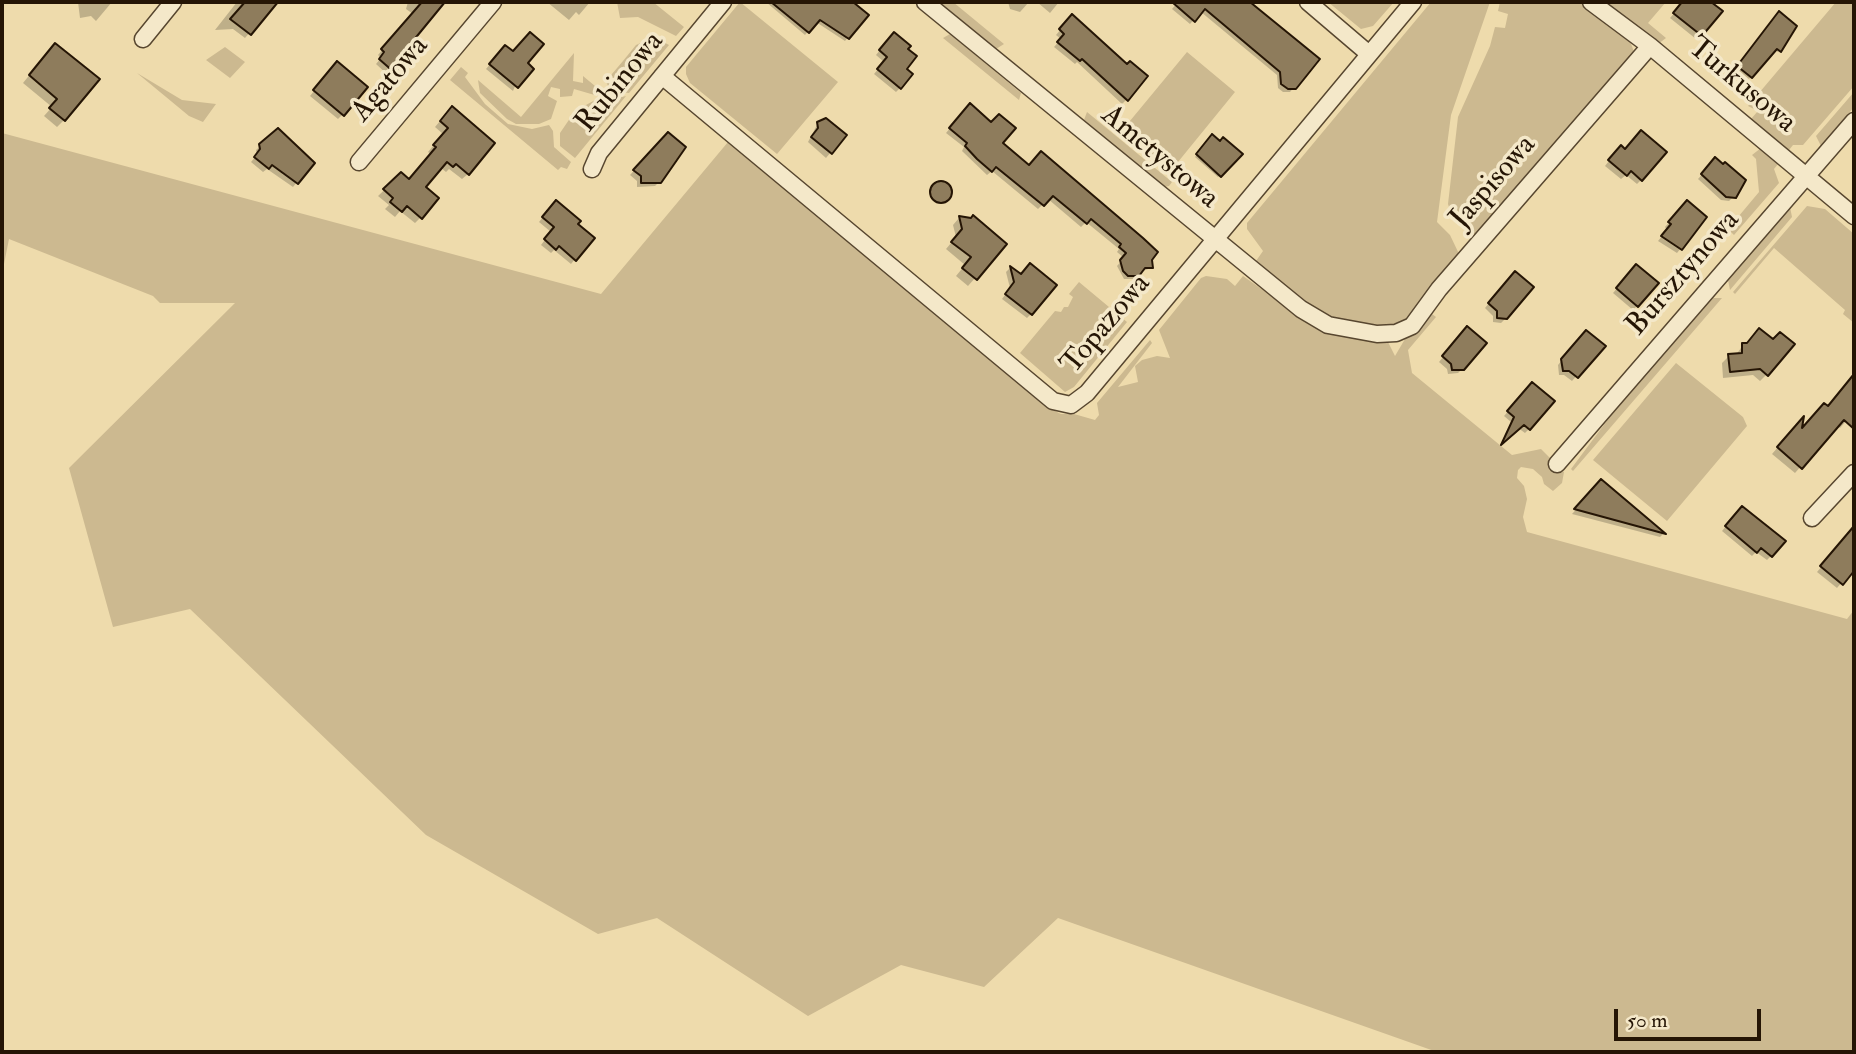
<!DOCTYPE html>
<style>
body{margin:0}
#map{position:relative;width:1856px;height:1054px;overflow:hidden;background:#eedbac;font-family:"IM FELL Double Pica",serif}
canvas{display:block}
.frame{position:absolute;inset:0;border:4px solid #251505;pointer-events:none}
.scale{position:absolute;left:1614px;top:1009px;width:147px;height:32px;box-sizing:border-box;border:4px solid #251505;border-top:0;padding-left:9px;font-size:21px;line-height:24px;white-space:nowrap;color:#251505;-webkit-text-stroke:5px #f4e8c9;paint-order:stroke}
</style>
<div id="map">
<canvas width="1856" height="1054"></canvas>
<div class="frame"></div>
<div class="scale">50 m</div>
</div>
<script>
const ctx = document.querySelector('canvas').getContext('2d');
ctx.lineJoin = 'round';
function fillPath(path, color) { ctx.fillStyle = color; ctx.fill(path, 'evenodd'); }
const poly = rows => new Path2D(rows.map(r => 'M' + r).join(''));
function strokePath(path, color, width, dash) { ctx.strokeStyle = color; ctx.lineWidth = width; ctx.lineCap = dash ? 'butt' : 'round'; ctx.setLineDash(dash || []); ctx.stroke(path); }
function label(font, color, halo, rows, align = 'center') {
  ctx.font = font + ' "IM FELL Double Pica",serif'; ctx.lineWidth = 7; ctx.setLineDash([]); ctx.textBaseline = 'middle'; ctx.strokeStyle = halo; ctx.fillStyle = color; for (const [text, x, y, turn = 0] of rows) {
    ctx.save(); ctx.translate(x, y); ctx.rotate((+turn || 0) * Math.PI / 180); ctx.textAlign = isNaN(turn) ? turn : align; if (halo) ctx.strokeText(text, 0, 0); ctx.fillText(text, 0, 0); ctx.restore();
  }
}
fillPath(poly([
 [617,2,653,2,684,27,676,36,638,17,620,18],
 [740,2,838,82,777,154,690,83,686,74,686,67],
 [940,2,953,2,1004,44,996,49],
 [1328,2,1394,2,1373,26,1361,29],
 [1431,2,1490,2,1451,115,1437,222,1450,235,1460,256,1405,321,1380,327,1344,323,1315,312,1271,279,1256,261,1263,251,1247,229,1247,223],
 [1500,2,1579,2,1629,38,1634,52,1632,58,1477,236,1453,219,1448,204,1458,117,1490,46,1495,27,1505,28,1508,14,1498,11],
 [1601,2,1666,2,1648,23,1666,38,1658,44],
 [1836,2,1854,2,1854,86,1803,145,1793,145,1789,150,1751,119,1758,111,1748,106],
 [950,34,1021,93,1019,100,943,38],
 [654,37,669,45,629,93,610,91,606,81,623,61,636,45],
 [225,47,245,62,230,78,206,60],
 [1187,52,1235,92,1169,173,1120,133],
 [574,53,573,81,583,83,583,76,601,91,598,96,574,89,572,96,560,97,560,89,551,87,548,96,557,101,551,119,539,124,516,124,507,119,480,93,478,80,521,117],
 [461,67,468,73,465,77,485,104,508,124,532,129,549,125,553,131,554,147,571,162,567,169,561,167,558,170,450,80],
 [137,73,182,100,216,104,203,122,189,116],
 [1854,92,1854,107,1821,146,1816,136],
 [626,96,575,158,560,146,560,133,575,111,597,99,603,102],
 [1087,112,1172,182,1169,186,1164,187,1084,120],
 [2,133,601,294,728,142,1053,410,1061,414,1074,414,1095,420,1099,415,1097,403,1150,340,1152,343,1118,387,1138,382,1135,366,1142,360,1157,356,1170,358,1159,330,1201,278,1206,276,1227,279,1235,286,1243,276,1297,314,1387,340,1395,356,1405,339,1428,314,1432,314,1436,317,1408,350,1412,373,1512,455,1541,449,1564,472,1562,483,1553,491,1544,484,1542,477,1533,469,1521,467,1518,470,1517,478,1524,486,1527,499,1523,517,1527,532,1847,619,1854,610,1854,1052,1437,1052,1058,918,984,987,901,965,808,1016,657,918,598,934,426,835,190,609,113,627,69,468,235,303,160,303,153,296,9,239,2,274],
 [1761,148,1778,164,1774,169,1779,183,1734,235,1728,229,1759,192,1756,159,1752,155],
 [1807,206,1825,209,1854,234,1854,323,1843,314,1845,310,1774,248,1735,294,1733,292],
 [1790,207,1792,217,1730,290,1728,280],
 [1079,282,1127,322,1074,387,1065,392,1020,353,1055,311,1061,312,1064,307,1068,307,1073,297,1069,294],
 [1713,298,1722,298,1573,471,1571,469,1609,418],
 [1676,363,1743,417,1747,426,1667,521,1593,460]
]), '#ccb990');
fillPath(poly([
 [78,2,112,2,96,21,91,16,80,18],
 [237,2,269,2,267,4,271,8,245,38,233,29,215,30],
 [408,2,443,2,410,41,389,76,376,64,381,58,378,55,413,14,406,9],
 [547,2,590,2,579,15,576,12,569,20],
 [766,2,850,2,866,15,845,41,816,22,805,35],
 [1008,2,1029,2,1020,12,1010,9],
 [1037,2,1059,2,1050,13],
 [1178,2,1248,2,1318,59,1290,92,1283,92,1278,88,1277,75,1201,12,1190,24,1172,9],
 [1684,2,1715,2,1713,5,1720,11,1696,39,1670,18],
 [1779,13,1788,39,1778,52,1774,49,1749,79,1737,69],
 [1068,21,1127,99,1122,104,1077,62,1075,64,1054,47,1061,39,1056,35],
 [889,39,906,50,900,88,896,92,874,74,884,62,876,55],
 [501,51,525,63,513,91,486,69],
 [48,52,64,120,57,127,44,116,52,107,23,83],
 [333,68,342,115,338,119,310,96],
 [966,109,1000,143,1150,259,1151,268,1140,272,1133,279,1124,279,1117,266,1124,258,1117,252,1119,249,1086,222,1081,227,1048,199,1038,209,992,171,987,175,962,151,964,147,946,133],
 [446,114,468,174,462,179,449,169,446,172,440,167,423,187,436,198,420,218,415,223,400,211,395,217,385,209,389,205,378,196,401,174,409,181,431,154,428,152,443,134,435,127],
 [818,123,845,135,826,158,808,142],
 [278,130,297,182,293,187,267,169,263,172,251,162,257,155,256,150],
 [668,134,660,181,655,186,637,187,637,181,630,175],
 [1212,137,1240,154,1218,177,1195,157],
 [1616,152,1641,180,1637,184,1626,175,1621,179,1605,166],
 [1715,160,1740,190,1729,201,1721,200,1698,179],
 '930 193a10 10 0 1 1 20 0a10 10 0 1 1-20 0Z',
 [552,206,576,224,575,259,571,264,554,250,551,253,541,245,551,232,539,222],
 [1683,207,1681,248,1677,253,1658,241,1667,230,1665,227],
 [959,218,971,220,1005,244,968,286,956,276,965,265,946,249,956,237,953,225],
 [1010,268,1021,276,1031,314,1027,318,1002,299,1010,288,1006,272],
 [1632,271,1637,306,1633,310,1613,293],
 [1511,277,1506,318,1501,323,1493,322,1493,316,1485,308],
 [1463,333,1463,368,1458,373,1448,374,1447,369,1439,362],
 [1582,336,1603,346,1572,381,1564,375,1559,375,1558,365],
 [1743,345,1746,345,1767,374,1760,381,1753,375,1723,378,1722,363,1729,356,1736,355],
 [1854,376,1854,412,1840,428,1837,425,1795,473,1772,454,1798,424,1800,432,1827,408],
 [1528,389,1529,429,1525,433,1518,428,1501,444,1511,422,1504,416],
 [1601,482,1663,534,1660,537,1572,514],
 [1738,512,1771,556,1767,560,1756,552,1752,556,1722,531],
 [1850,533,1854,537,1854,568,1837,588,1817,572]
]), '#0003');
const building = poly([
 [245,2,278,2,251,35,230,19,245,2],
 [422,2,445,2,413,41,418,46,395,73,379,59,384,52,381,49,422,2],
 [771,2,853,2,869,15,849,39,820,20,809,33,771,2],
 [1172,2,1250,2,1320,59,1296,89,1288,89,1281,84,1280,72,1205,9,1195,22,1172,2],
 [1682,2,1711,2,1723,11,1702,36,1673,13,1682,2],
 [1779,11,1797,26,1781,52,1777,49,1752,78,1737,66,1779,11],
 [1072,14,1127,64,1130,61,1148,76,1128,101,1082,59,1080,61,1057,42,1064,34,1059,29,1072,14],
 [530,32,544,44,528,63,534,69,518,88,489,64,505,45,513,51,530,32],
 [894,32,911,46,908,49,917,56,907,69,913,74,901,89,877,69,887,57,879,50,894,32],
 [55,43,100,79,65,121,49,108,57,99,29,75,55,43],
 [337,61,368,87,344,116,313,90,337,61],
 [970,103,991,122,999,114,1016,128,1003,143,1029,165,1041,151,1143,238,1158,252,1152,260,1153,268,1145,268,1139,276,1128,276,1123,271,1120,260,1126,253,1119,247,1121,244,1091,219,1087,224,1053,196,1044,206,996,167,992,172,977,159,965,146,967,143,949,128,970,103],
 [452,106,495,143,469,175,456,164,453,167,447,162,426,187,439,198,422,219,407,206,402,212,390,202,393,198,383,189,401,172,409,179,436,147,433,145,448,128,440,121,452,106],
 [826,118,847,135,832,154,811,137,818,128,817,122,826,118],
 [278,128,315,163,298,184,272,165,269,169,254,157,260,149,259,144,278,128],
 [1641,130,1667,152,1642,181,1631,171,1627,176,1608,160,1621,145,1625,149,1641,130],
 [668,132,686,147,661,183,641,183,641,176,633,170,668,132],
 [1212,134,1220,141,1223,137,1243,154,1221,177,1196,154,1212,134],
 [1715,157,1723,164,1725,162,1746,180,1736,198,1726,197,1701,174,1715,157],
 '930 192a11 11 0 1 1 22 0a11 11 0 1 1-22 0Z',
 [556,200,581,221,578,224,595,238,576,261,559,246,556,250,544,239,554,227,542,217,556,200],
 [1687,200,1707,217,1682,250,1661,236,1671,224,1668,222,1687,200],
 [973,215,1007,244,977,280,962,268,971,257,951,242,962,229,959,216,971,218,973,215],
 [1030,263,1057,285,1032,315,1005,294,1014,282,1010,266,1021,274,1030,263],
 [1636,264,1659,283,1638,307,1616,288,1636,264],
 [1515,271,1534,287,1507,319,1497,318,1497,311,1488,303,1515,271],
 [1467,326,1487,343,1464,370,1452,370,1451,364,1442,356,1467,326],
 [1759,328,1773,339,1780,332,1795,344,1768,376,1760,369,1730,372,1728,354,1742,353,1742,343,1747,343,1759,328],
 [1586,330,1606,346,1578,378,1569,371,1563,371,1561,359,1586,330],
 [1854,374,1854,429,1844,420,1802,469,1777,447,1804,416,1802,428,1824,403,1828,406,1854,374],
 [1532,382,1555,401,1530,430,1524,425,1501,445,1514,417,1507,411,1532,382],
 [1601,479,1666,534,1574,509,1601,479],
 [1742,506,1786,541,1772,557,1761,548,1757,553,1725,526,1742,506],
 [1854,526,1854,571,1843,585,1820,566,1854,526]
]);
fillPath(building, '#8e7c5c');
strokePath(building, '#251505', 2);
const street = poly([
 [925,2,1301,309,1328,325,1377,334,1396,333,1412,326,1439,289,1650,46],
 [1308,2,1369,54],
 [1591,2,1650,46,1854,216],
 [143,39,173,2],
 [662,76,1053,401,1071,405,1087,393,1413,2],
 [359,162,493,2],
 [592,169,599,153,723,2],
 [1557,464,1854,121],
 [1812,518,1854,473]
]);
strokePath(street, '#57462f', 19);
strokePath(street, '#f4e8c9', 16);
label('30px', '#251505', '#f4e8c9', [
 ["Agatowa",391,80,-50],
 ["Rubinowa",621,83,-51],
 ["Turkusowa",1741,86,40],
 ["Ametystowa",1159,158,40],
 ["Jaspisowa",1494,183,-49],
 ["Bursztynowa",1684,274,-49],
 ["Topazowa",1107,325,-50]
]);
</script>
